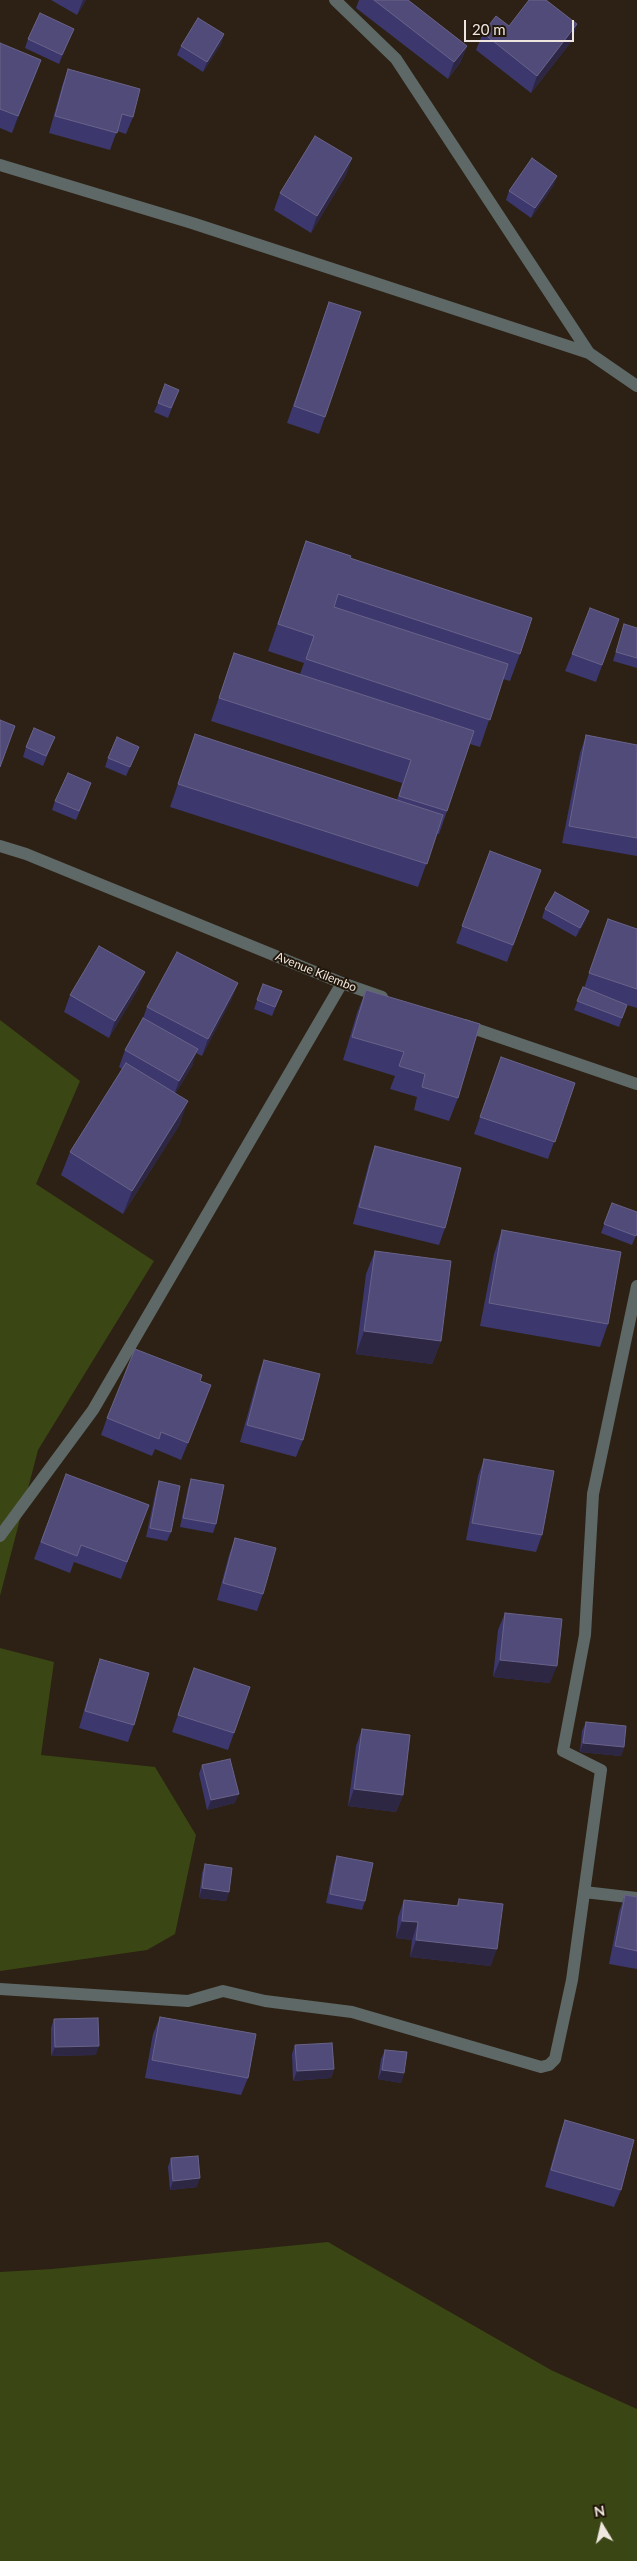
<!DOCTYPE html>
<style>
body{margin:0}
#map{position:relative;width:637px;height:2561px;overflow:hidden;background:#2c2114;font-family:Lato,sans-serif}
canvas{display:block}
.north{position:absolute;left:577px;top:2501px;width:50px;height:50px;-webkit-text-stroke:4px #22170a;paint-order:stroke;rotate:351deg;font-size:14px;font-weight:700;line-height:20px;text-align:center;color:#efe7df}
.north::after{content:'';display:block;margin:auto;width:18px;height:22px;background:#efe7df;clip-path:polygon(50% 0,100% 100%,50% 72%,0 100%)}
.scale{position:absolute;left:464px;top:20px;width:110px;height:22px;box-sizing:border-box;border:2px solid #efe7df;border-top:0;padding-left:6px;font-size:15px;line-height:18px;white-space:nowrap;color:#efe7df;-webkit-text-stroke:4px #22170a;paint-order:stroke}
</style>
<div id="map">
<canvas width="637" height="2561"></canvas>
<div class="north">N</div>
<div class="scale">20 m</div>
</div>
<script>
const ctx = document.querySelector('canvas').getContext('2d');
ctx.lineJoin = 'round';
function fillPath(path, color) { ctx.fillStyle = color; ctx.fill(path, 'evenodd'); }
const poly = rows => new Path2D(rows.map(r => 'M' + r).join(''));
function strokePath(path, color, width, dash) { ctx.strokeStyle = color; ctx.lineWidth = width; ctx.lineCap = dash ? 'butt' : 'round'; ctx.setLineDash(dash || []); ctx.stroke(path); }
function label(font, color, halo, rows, align = 'center') {
  ctx.font = font + ' Lato,sans-serif'; ctx.lineWidth = 4; ctx.setLineDash([]); ctx.textBaseline = 'middle'; ctx.strokeStyle = halo; ctx.fillStyle = color; for (const [text, x, y, turn = 0] of rows) {
    ctx.save(); ctx.translate(x, y); ctx.rotate((+turn || 0) * Math.PI / 180); ctx.textAlign = isNaN(turn) ? turn : align; if (halo) ctx.strokeText(text, 0, 0); ctx.fillText(text, 0, 0); ctx.restore();
  }
}
fillPath(poly([
 [0,1020,80,1081,36,1184,154,1261,38,1450,0,1596],
 [0,1648,54,1662,41,1755,155,1767,196,1835,175,1934,147,1950,0,1971],
 [328,2242,551,2370,637,2409,637,2561,0,2561,0,2272,52,2269]
]), '#3a4613');
strokePath(poly([
 [335,0,396,59,589,353],
 [0,165,192,223,589,353,637,386],
 [0,1536,93,1410,342,983],
 [584,1892,637,1898],
 [0,1989,188,2001,223,1991,265,2001,352,2012,541,2067,549,2065,555,2059,572,1980,601,1770,563,1751,585,1635,593,1494,637,1286]
]), '#5e6866', 12);
strokePath(poly([
 [0,846,26,854,342,983,382,997],
 [464,1025,637,1084]
]), '#5e6866', 12);
fillPath(poly([
 [51,0,86,0,77,15],
 [359,0,408,0,467,46,460,63,448,79,356,8],
 [577,24,571,42,531,93,476,50,483,33,509,26],
 [74,29,59,64,25,48,28,39],
 [224,34,221,44,203,72,177,55,181,46],
 [0,43,41,60,12,133,0,128],
 [68,69,133,117,126,134,117,131,110,150,49,133,62,86],
 [352,158,346,175,311,233,274,210,280,193],
 [554,185,531,218,506,200,509,191],
 [329,302,325,417,319,434,287,423],
 [179,390,168,418,154,412,158,403],
 [306,541,350,558,520,654,510,681,503,679,480,747,470,744,447,811,439,834,437,834,418,887,170,807,195,734,397,800,402,783,211,721,234,653,300,674,304,663,268,651],
 [619,619,596,682,565,671,572,654],
 [624,624,637,628,637,668,613,661],
 [586,735,637,745,637,856,562,843,580,753],
 [55,737,43,766,23,757,26,747],
 [135,756,126,776,105,767,108,758],
 [88,792,76,820,52,810,55,801],
 [490,851,541,870,507,962,456,943],
 [545,909,586,920,576,937,542,918],
 [608,919,637,929,637,1008,627,1005,619,1027,574,1010,583,987,584,988],
 [238,983,231,1000,202,1056,196,1053,192,1066,175,1094,180,1124,123,1214,61,1175,70,1152,122,1069,119,1067,125,1050,143,1018,147,1007],
 [263,984,282,991,272,1016,254,1009],
 [138,989,109,1038,64,1012,70,995],
 [366,990,458,1098,449,1121,414,1110,417,1097,390,1089,395,1076,343,1060,357,1013],
 [495,1074,575,1083,548,1159,474,1134],
 [375,1146,445,1228,439,1245,353,1224,369,1163],
 [612,1203,637,1233,632,1245,601,1233],
 [502,1230,608,1324,600,1347,480,1326,494,1254],
 [375,1251,441,1341,432,1364,356,1354,366,1274],
 [264,1360,303,1440,296,1457,240,1442,258,1377],
 [200,1381,205,1402,181,1460,155,1449,152,1456,101,1435,107,1418],
 [484,1459,542,1535,536,1552,466,1540,478,1476],
 [66,1474,149,1505,121,1579,74,1562,70,1573,34,1559],
 [191,1479,216,1524,213,1533,180,1527,188,1488],
 [159,1481,171,1532,167,1541,146,1537,156,1490],
 [235,1538,263,1594,257,1611,217,1600,229,1555],
 [505,1613,550,1683,493,1677,498,1630],
 [100,1659,134,1725,128,1742,79,1728,94,1676],
 [194,1668,234,1733,228,1750,172,1732],
 [586,1722,624,1747,621,1756,580,1752,582,1731],
 [362,1729,403,1795,396,1812,348,1806,356,1746],
 [202,1765,235,1803,207,1810,199,1774],
 [337,1856,365,1901,362,1910,326,1903,334,1865],
 [205,1864,229,1892,226,1901,199,1898,202,1873],
 [625,1895,637,1897,637,1969,609,1964,619,1912],
 [459,1899,491,1966,410,1957,412,1940,396,1938,398,1917,404,1900,456,1906],
 [160,2017,248,2078,241,2095,145,2078,153,2034],
 [54,2019,96,2055,51,2056,51,2028],
 [295,2045,334,2069,331,2078,293,2081,292,2054],
 [385,2050,404,2073,401,2083,378,2079,381,2059],
 [565,2120,621,2190,614,2207,545,2187,559,2137],
 [171,2158,197,2187,170,2190,168,2167]
]), '#3c386d');
fillPath(poly([
 [83,0,86,0,77,15],
 [577,24,571,42,531,93,537,76],
 [74,29,70,38,59,64,62,55],
 [224,34,221,44,203,72,207,62],
 [467,46,460,63,448,79,454,62],
 [41,60,35,77,12,133,18,116],
 [352,158,346,175,311,233,317,216],
 [557,176,554,185,531,218,535,208],
 [589,911,586,920,576,937,580,928],
 [145,972,138,989,109,1038,115,1021],
 [238,983,231,1000,202,1056,208,1039],
 [198,1049,192,1066,173,1098,179,1081],
 [188,1101,180,1124,123,1214,132,1191],
 [364,1331,441,1341,432,1364,356,1354],
 [211,1385,205,1402,181,1460,188,1443],
 [500,1660,557,1666,550,1683,493,1677],
 [583,1743,624,1747,621,1756,580,1752],
 [354,1789,403,1795,396,1812,348,1806],
 [239,1794,235,1803,207,1810,211,1800],
 [202,1888,229,1892,226,1901,199,1898],
 [402,1921,418,1922,412,1940,396,1938],
 [416,1940,497,1949,491,1966,410,1957],
 [99,2046,96,2055,51,2056,55,2047],
 [334,2069,331,2078,293,2081,297,2071],
 [382,2070,404,2073,401,2083,378,2079],
 [200,2178,197,2187,170,2190,173,2181]
]), '#2e2744');
const building = poly([
 [374,0,408,0,467,46,454,62,374,0],
 [529,0,546,0,577,24,537,76,483,33,496,16,509,26,529,0],
 [40,13,74,29,62,55,28,39,40,13],
 [198,18,224,34,207,62,181,46,198,18],
 [0,43,41,60,18,116,0,109,0,43],
 [68,69,140,89,133,117,122,114,117,133,55,116,68,69],
 [315,136,352,158,317,216,280,193,315,136],
 [532,158,557,176,535,208,509,191,532,158],
 [329,302,361,312,325,417,294,406,329,302],
 [165,384,179,390,171,408,158,403,165,384],
 [306,541,351,556,350,558,532,618,520,654,338,594,334,607,508,664,490,720,306,659,314,636,278,624,306,541],
 [590,608,619,619,602,665,572,654,590,608],
 [624,624,637,628,637,658,616,652,624,624],
 [234,653,474,731,447,811,399,796,411,760,219,698,234,653],
 [0,720,15,726,0,767,0,720],
 [34,728,55,737,46,756,26,747,34,728],
 [195,734,443,815,427,864,178,784,195,734],
 [586,735,637,745,637,838,569,826,586,735],
 [117,737,139,747,130,767,108,758,117,737],
 [68,773,91,783,79,811,55,801,68,773],
 [490,851,541,870,513,945,462,926,490,851],
 [555,892,589,911,580,928,545,909,555,892],
 [608,919,637,929,637,989,589,973,608,919],
 [99,946,145,972,115,1021,70,995,99,946],
 [177,952,238,983,208,1039,147,1007,177,952],
 [263,984,282,991,275,1007,257,1000,263,984],
 [583,987,627,1005,622,1018,577,1001,583,987],
 [366,990,480,1024,458,1098,422,1087,425,1074,399,1066,404,1052,352,1037,366,990],
 [143,1018,198,1049,179,1081,125,1050,143,1018],
 [501,1057,575,1083,555,1142,480,1117,501,1057],
 [126,1063,188,1101,132,1191,70,1152,126,1063],
 [375,1146,461,1168,445,1228,359,1207,375,1146],
 [612,1203,637,1212,637,1233,636,1236,604,1224,612,1203],
 [502,1230,621,1252,608,1324,489,1303,502,1230],
 [375,1251,451,1261,441,1341,364,1331,375,1251],
 [135,1349,202,1375,200,1381,211,1385,188,1443,161,1432,159,1439,107,1418,135,1349],
 [264,1360,320,1374,303,1440,247,1425,264,1360],
 [484,1459,554,1471,542,1535,472,1523,484,1459],
 [66,1474,149,1505,127,1562,81,1545,77,1556,41,1542,66,1474],
 [191,1479,224,1485,216,1524,183,1518,191,1479],
 [159,1481,180,1486,171,1532,150,1528,159,1481],
 [235,1538,276,1548,263,1594,223,1583,235,1538],
 [505,1613,562,1619,557,1666,500,1660,505,1613],
 [100,1659,149,1673,134,1725,85,1711,100,1659],
 [194,1668,250,1687,234,1733,178,1715,194,1668],
 [586,1722,626,1726,624,1747,583,1743,586,1722],
 [362,1729,410,1735,403,1795,354,1789,362,1729],
 [230,1759,239,1794,211,1800,202,1765,230,1759],
 [337,1856,373,1863,365,1901,330,1894,337,1856],
 [205,1864,232,1868,229,1892,202,1888,205,1864],
 [625,1895,637,1897,637,1951,615,1946,625,1895],
 [459,1899,503,1904,497,1949,416,1940,418,1922,402,1921,404,1900,458,1906,459,1899],
 [160,2017,256,2034,248,2078,152,2060,160,2017],
 [98,2018,99,2046,55,2047,54,2019,98,2018],
 [332,2043,334,2069,297,2071,295,2045,332,2043],
 [385,2050,407,2052,404,2073,382,2070,385,2050],
 [565,2120,634,2140,621,2190,551,2170,565,2120],
 [198,2156,200,2178,173,2181,171,2158,198,2156]
]);
fillPath(building, '#504b79');
strokePath(building, '#696389', 1);
label('12px', '#efe7df', '#22170a', [
 ["Avenue Kilembo",316,972,22]
]);
</script>
